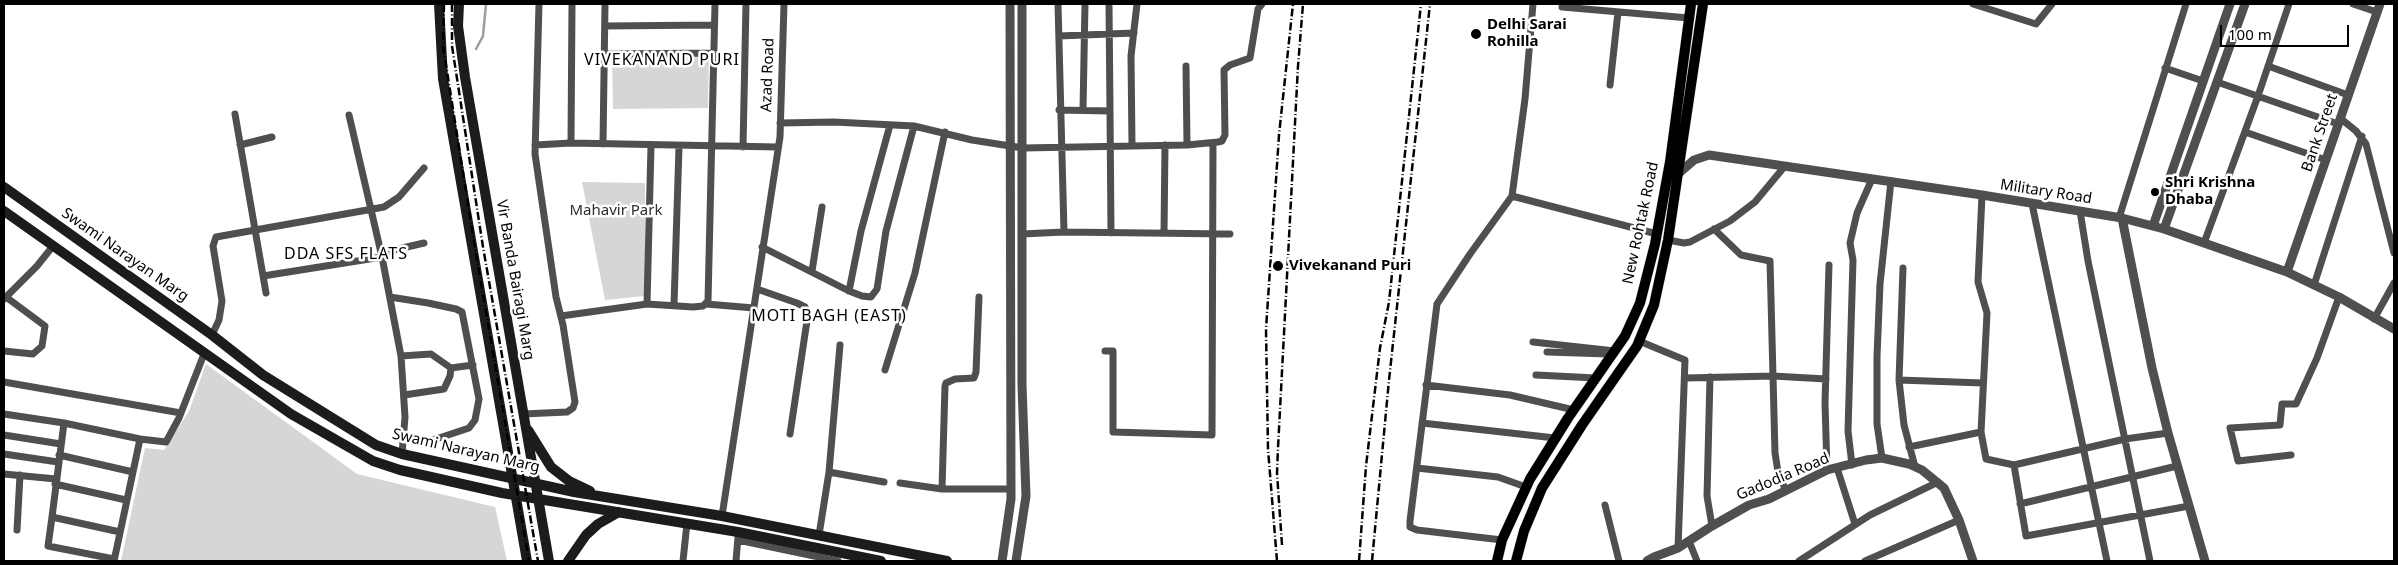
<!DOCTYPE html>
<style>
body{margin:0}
#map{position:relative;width:2398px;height:565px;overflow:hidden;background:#fff;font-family:"Noto Sans",sans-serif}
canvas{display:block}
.frame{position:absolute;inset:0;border:5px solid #000;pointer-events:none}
.scale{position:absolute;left:2220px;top:25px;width:129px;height:22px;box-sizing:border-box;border:2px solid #000;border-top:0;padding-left:6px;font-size:15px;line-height:18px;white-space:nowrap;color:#000;-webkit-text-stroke:4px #fff;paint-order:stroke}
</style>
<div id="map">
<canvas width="2398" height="565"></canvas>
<div class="frame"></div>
<div class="scale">100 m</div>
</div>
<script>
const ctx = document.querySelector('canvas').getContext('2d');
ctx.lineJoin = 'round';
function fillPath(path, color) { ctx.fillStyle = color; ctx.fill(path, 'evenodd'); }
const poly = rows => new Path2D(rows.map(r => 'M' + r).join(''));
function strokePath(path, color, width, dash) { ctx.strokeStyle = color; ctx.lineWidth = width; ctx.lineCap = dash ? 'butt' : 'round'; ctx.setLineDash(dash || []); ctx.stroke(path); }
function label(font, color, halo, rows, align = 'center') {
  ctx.font = font + ' "Noto Sans",sans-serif'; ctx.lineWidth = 5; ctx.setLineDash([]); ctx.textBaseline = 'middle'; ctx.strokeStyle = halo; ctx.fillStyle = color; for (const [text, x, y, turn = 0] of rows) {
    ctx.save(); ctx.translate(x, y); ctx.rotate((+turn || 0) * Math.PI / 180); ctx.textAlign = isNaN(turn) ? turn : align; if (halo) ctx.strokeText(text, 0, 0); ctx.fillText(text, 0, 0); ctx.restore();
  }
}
fillPath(poly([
 [709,54,708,108,613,109,612,56],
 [582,182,645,183,645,296,605,300],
 [206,364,357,474,495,507,507,561,121,561,145,448,164,450,189,411]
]), '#d6d6d6');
strokePath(poly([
 [476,49,483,36,486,4]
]), '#9d9d9d', 2.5);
const primary = poly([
 [1497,561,1502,540,1530,479,1568,418,1625,336,1640,303,1655,244,1670,162,1691,4],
 [1516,561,1524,531,1542,488,1582,425,1637,346,1654,305,1668,240,1703,4]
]);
strokePath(primary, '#dbdbdb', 11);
strokePath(poly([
 [1973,4,2036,24,2052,4],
 [2353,4,2377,12],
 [1562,7,1689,18],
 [605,26,714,25],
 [1059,36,1134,33],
 [604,54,714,53],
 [1186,66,1187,145],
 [2268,66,2348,95],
 [2165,68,2203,81],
 [2217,82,2338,124],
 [1610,85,1618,12],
 [1059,110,1110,111,1109,4],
 [1083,110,1085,4],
 [1110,111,1111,233],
 [235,114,266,293],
 [349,115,382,257,401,356,405,417,402,454],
 [2340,118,2356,131,2366,144,2394,253],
 [780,123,834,122,914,126,972,140,1023,148,1187,145,1218,142,1222,141,1225,135,1224,70,1230,65,1250,58,1258,9,1262,4],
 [2245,132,2326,160],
 [571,143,572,4],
 [603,144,605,4],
 [240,145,272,137],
 [535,145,571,143,778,147],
 [1132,146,1131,56,1137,4],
 [743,147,746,4],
 [1982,195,1978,282,1987,313,1981,432,1986,459,2014,465,2125,439,2168,433],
 [1512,196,1657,234],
 [2032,204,2107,561],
 [2080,211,2088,261,2150,561],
 [2119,218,2186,4],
 [1714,229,1741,255,1770,261,1775,453,1778,472,1786,491],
 [1064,232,1230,234],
 [1164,233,1165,145],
 [1022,234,1064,232,1058,4],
 [1668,240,1684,243,1690,242,1730,221,1755,202,1785,166],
 [2204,243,2258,96,2289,4],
 [762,247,849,291,862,296,871,297,877,289,886,231,914,126],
 [381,253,424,243],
 [1903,268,1899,380,1904,425,1915,467],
 [812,271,822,207],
 [263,276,382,257],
 [2314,285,2362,136],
 [757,289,797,303,805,307,808,314,790,434],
 [849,291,861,231,890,125],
 [390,297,428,303,456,309,462,312,479,399,475,420,469,428,430,441,404,440],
 [4,299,37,266,53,246],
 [647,304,651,146],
 [706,304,754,308],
 [674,305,679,147],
 [561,316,647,304,693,307,703,306,708,301,715,4],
 [2374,319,2394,283],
 [212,335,219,320,222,301,213,246,216,237,384,207,399,197,424,168],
 [1639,341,1685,360,1678,548],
 [1533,342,1615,351],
 [4,351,33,354,42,346,45,326,6,297],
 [1105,351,1113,351,1113,432,1212,435,1213,143],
 [1547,352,1609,354],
 [401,356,431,354,451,368,473,365],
 [885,370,915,273,945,132],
 [1536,375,1596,378],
 [1710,377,1707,496,1712,526],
 [1686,378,1773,376,1826,379],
 [1899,380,1983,383],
 [4,382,181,413],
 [1426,385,1510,395,1574,410],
 [404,395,444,389,450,376,451,368],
 [4,414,64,423],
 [523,414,567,412,573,408,575,402,563,325,556,297,535,154,539,4],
 [1422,423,1555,438],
 [4,435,61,444],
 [1909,447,1981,432],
 [4,454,58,462],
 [59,455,133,472],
 [2291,455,2238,461,2230,428,2280,425,2282,404,2296,404,2317,358,2339,297],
 [1882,458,1877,424,1877,356,1880,284,1891,181],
 [1852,465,1848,431,1853,260,1850,243,1857,213,1872,179],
 [2014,465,2026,536,2189,506],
 [1417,468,1498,477,1526,487],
 [1837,468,1855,524],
 [1827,470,1825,403,1829,265],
 [829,472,884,482],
 [4,474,56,479],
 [900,483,942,489,1011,489],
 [55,484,126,500],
 [942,489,945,386,946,383,955,379,974,378,976,372,979,297],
 [2020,504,2177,466],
 [1605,505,1619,561],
 [722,516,780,137,784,4],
 [52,517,64,423,140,439],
 [17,530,20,475],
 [819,535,829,472,840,345],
 [738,540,838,561],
 [1502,540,1417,530,1410,527,1410,521,1437,304,1470,254,1512,196,1525,99,1533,4],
 [1689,541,1697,561],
 [114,559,48,546,52,517,120,532],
 [114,561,140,439,166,442,179,418,204,354],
 [683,561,687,523],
 [736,561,738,537],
 [1799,561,1870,515,1938,482],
 [1865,561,1959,520]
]), '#4f4f4f', 7);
strokePath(poly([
 [1679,173,1694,160,1709,155,1982,195,2122,218,2164,229,2287,272,2339,297,2394,329],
 [2122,218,2152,368,2168,433,2205,561],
 [2153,226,2230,4],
 [2164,229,2245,4],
 [2287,272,2380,4],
 [1002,561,1011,499,1010,4],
 [1016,561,1026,496,1022,385,1022,4],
 [1647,561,1654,557,1678,548,1712,526,1749,505,1769,499,1827,470,1866,460,1882,458,1909,464,1922,470,1944,488,1959,520,1973,561]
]), '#4f4f4f', 9);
strokePath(poly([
 [439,4,443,79,527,561],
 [459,4,458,26,465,77,549,561],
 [4,187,212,335,263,375,376,445,402,454,574,492,722,516,947,561],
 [4,211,291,414,373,461,400,470,502,493,738,532,881,561],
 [528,430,551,467,569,481,590,491],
 [568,561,586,535,598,524,619,512]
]), '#1c1c1c', 10);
strokePath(primary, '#000', 10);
strokePath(poly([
 [444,4,443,46,475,248,529,561],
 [452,4,452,46,483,247,538,561],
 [1282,545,1277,473,1278,448,1298,66,1303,4],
 [1277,561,1268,449,1266,329,1279,135,1293,4],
 [1359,561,1366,466,1380,348,1389,302,1421,4],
 [1372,561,1389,380,1430,4]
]), '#000', 2.5, [8, 2.5, 1, 2.5]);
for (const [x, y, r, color] of [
 [1476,34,6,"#000"],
 [2155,192,5,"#000"],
 [1278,266,6,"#000"]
]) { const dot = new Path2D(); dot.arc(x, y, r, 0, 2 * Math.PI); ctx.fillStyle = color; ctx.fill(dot); strokePath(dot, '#fff', 2); }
label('bold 15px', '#000', '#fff', [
 ["Delhi Sarai",1487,25],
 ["Rohilla",1487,42],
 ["Shri Krishna",2165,183],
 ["Dhaba",2165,200],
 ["Vivekanand Puri",1289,266]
], 'left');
label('15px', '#000', '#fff', [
 ["Azad Road",768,75,-88],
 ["Bank Street",2320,133,-71],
 ["Military Road",2046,192,9],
 ["New Rohtak Road",1641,223,-78],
 ["Swami Narayan Marg",125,255,35],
 ["Vir Banda Bairagi Marg",515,280,80],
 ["Swami Narayan Marg",466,451,13],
 ["Gadodia Road",1783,477,-23]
]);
label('15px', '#2d2d2d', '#fff', [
 ["Mahavir Park",616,211]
]);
ctx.letterSpacing = '1px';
label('16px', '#000', '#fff', [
 ["VIVEKANAND PURI",662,60],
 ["DDA SFS FLATS",346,254],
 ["MOTI BAGH (EAST)",829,316]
]);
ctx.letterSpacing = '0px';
</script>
